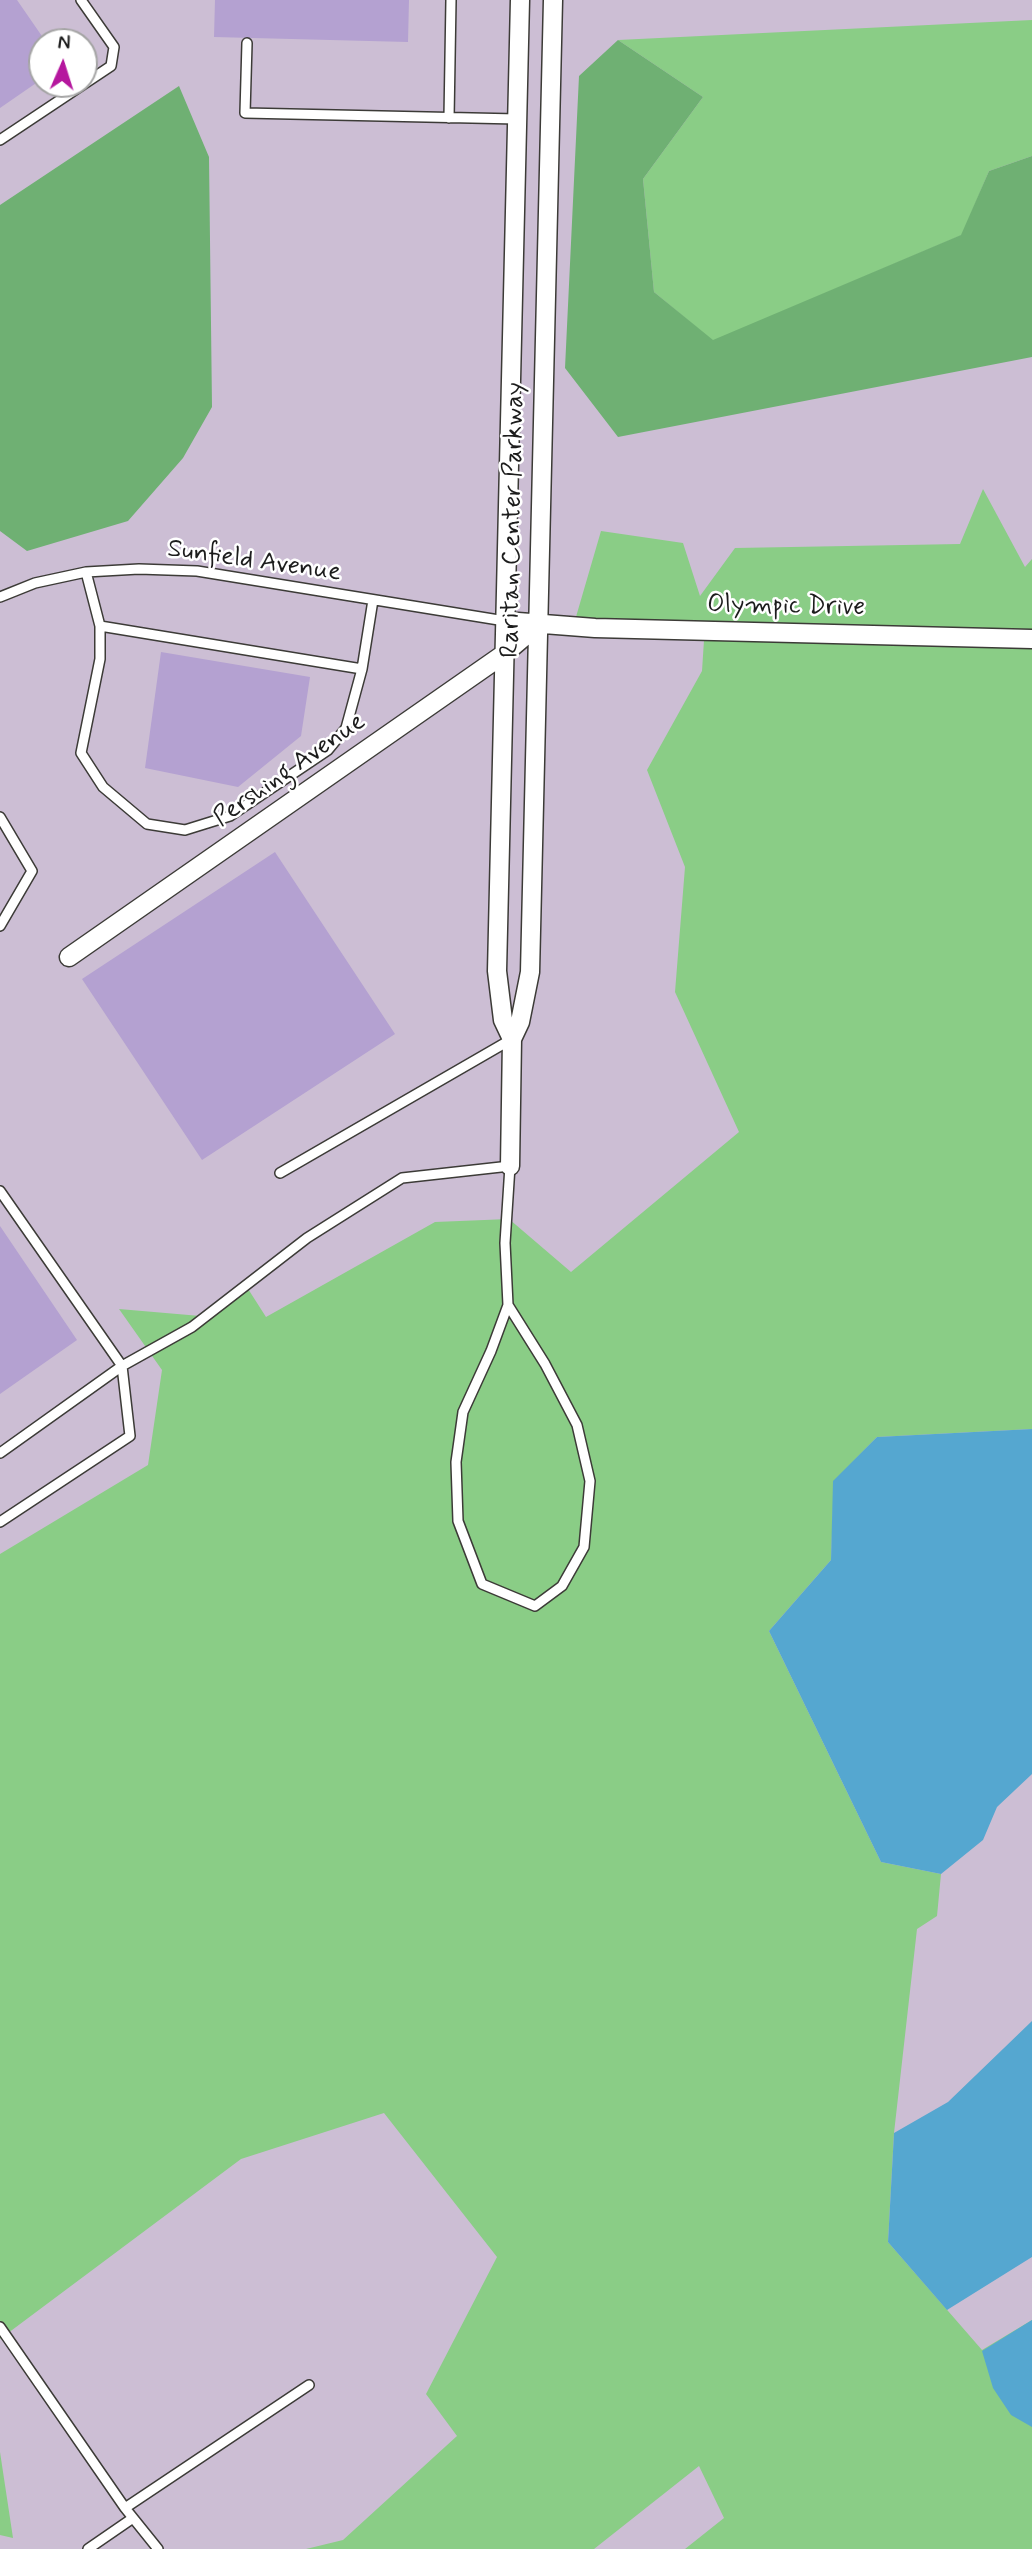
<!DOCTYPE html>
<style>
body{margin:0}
#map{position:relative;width:1032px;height:2549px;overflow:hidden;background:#f3e9d2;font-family:Mynerve,sans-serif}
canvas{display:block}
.north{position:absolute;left:28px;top:28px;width:70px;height:70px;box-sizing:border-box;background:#fff;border:2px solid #a4a4a4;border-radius:50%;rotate:3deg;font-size:19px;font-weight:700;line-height:28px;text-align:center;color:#1c1c1c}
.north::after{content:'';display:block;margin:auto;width:24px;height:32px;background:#b5179e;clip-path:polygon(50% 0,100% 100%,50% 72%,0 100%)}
</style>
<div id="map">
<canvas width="1032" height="2549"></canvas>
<div class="north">N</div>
</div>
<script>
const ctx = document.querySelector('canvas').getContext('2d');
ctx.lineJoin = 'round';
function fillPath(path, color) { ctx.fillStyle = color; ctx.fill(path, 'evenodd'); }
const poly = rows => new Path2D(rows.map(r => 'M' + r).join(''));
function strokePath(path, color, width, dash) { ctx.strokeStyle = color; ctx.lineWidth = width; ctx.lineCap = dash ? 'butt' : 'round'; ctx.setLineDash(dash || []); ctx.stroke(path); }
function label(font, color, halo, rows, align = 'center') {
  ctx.font = font + ' Mynerve,sans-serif'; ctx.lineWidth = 5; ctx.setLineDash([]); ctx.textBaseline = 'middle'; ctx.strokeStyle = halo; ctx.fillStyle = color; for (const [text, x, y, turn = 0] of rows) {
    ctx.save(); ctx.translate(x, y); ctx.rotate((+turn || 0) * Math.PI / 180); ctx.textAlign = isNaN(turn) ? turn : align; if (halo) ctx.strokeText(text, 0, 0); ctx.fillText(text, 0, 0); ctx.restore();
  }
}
fillPath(poly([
 [0,0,1032,0,1032,2549,0,2549],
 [42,42,84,42,84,84,42,84]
]), '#ccbed4');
fillPath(poly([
 [1032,20,1032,156,989,171,962,235,713,341,654,292,643,179,703,97,618,40],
 [983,489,1025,567,1032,559,1032,1429,877,1437,834,1481,831,1560,769,1631,881,1862,941,1874,937,1916,917,1929,894,2133,888,2242,982,2350,1032,2320,1032,2549,685,2549,724,2518,699,2466,594,2549,306,2549,343,2540,457,2436,426,2394,497,2257,384,2113,241,2159,0,2339,0,1554,148,1465,162,1370,119,1309,212,1317,243,1281,266,1317,435,1222,509,1219,571,1272,739,1132,675,992,685,867,647,770,702,671,704,640,571,634,601,531,683,543,700,596,735,548,960,544],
 [0,2452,13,2538,0,2535]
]), '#8acd86');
fillPath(poly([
 [618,40,703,97,643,179,654,292,713,340,961,235,989,171,1032,156,1032,357,618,437,565,368,579,76],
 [179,86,209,157,212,407,183,458,128,521,27,551,0,531,0,205]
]), '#6fb073');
fillPath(poly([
 [1032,1429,1032,1774,997,1807,983,1840,941,1874,881,1862,769,1631,831,1560,833,1481,877,1437],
 [1032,2021,1032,2257,947,2310,888,2242,894,2133,948,2102],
 [1032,2320,1032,2427,1011,2415,993,2388,982,2351]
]), '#55a7d0');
fillPath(poly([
 [0,0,17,0,46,42,42,42,42,79,0,108],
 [215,0,409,0,408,42,214,37],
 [161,652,310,677,301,736,238,787,145,768],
 [275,852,395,1034,202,1160,82,979],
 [0,1226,77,1340,0,1394]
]), '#b4a1d1');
const lane = poly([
 [81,0,114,47,111,66,84,84],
 [247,43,245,113,517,119],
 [449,118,451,0],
 [0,140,84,84],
 [86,572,100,626,100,659,81,753,103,787,147,824,185,830,230,816,328,750,346,728,362,669,373,600],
 [0,597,35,583,86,572,139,569,197,571,505,621],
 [100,626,362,669],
 [0,817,32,871,0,926],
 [280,1173,512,1039],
 [0,1191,122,1366,0,1453],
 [0,1522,130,1436,122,1366,192,1327,307,1238,402,1178,510,1166,505,1243,508,1305,491,1351,463,1412,456,1462,458,1521,482,1584,535,1606,562,1586,584,1547,590,1481,577,1425,545,1364,508,1305],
 [0,2327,125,2508,158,2549],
 [125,2508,309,2385],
 [88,2549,133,2518]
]);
const street = poly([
 [505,621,595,628,1032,639],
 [69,957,504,654,538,625],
 [512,1039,520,1022,530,972,553,0],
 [510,1166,512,1039,503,1020,497,971,520,0]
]);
strokePath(lane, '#3c3b37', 12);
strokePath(street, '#3c3b37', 21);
strokePath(lane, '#fff', 9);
strokePath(street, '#fff', 18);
label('26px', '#1c1c1c', '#fff', [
 ["Raritan Center Parkway",514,520,-89],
 ["Sunfield Avenue",254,562,8],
 ["Olympic Drive",786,607,1],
 ["Pershing Avenue",290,771,-35]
]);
</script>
